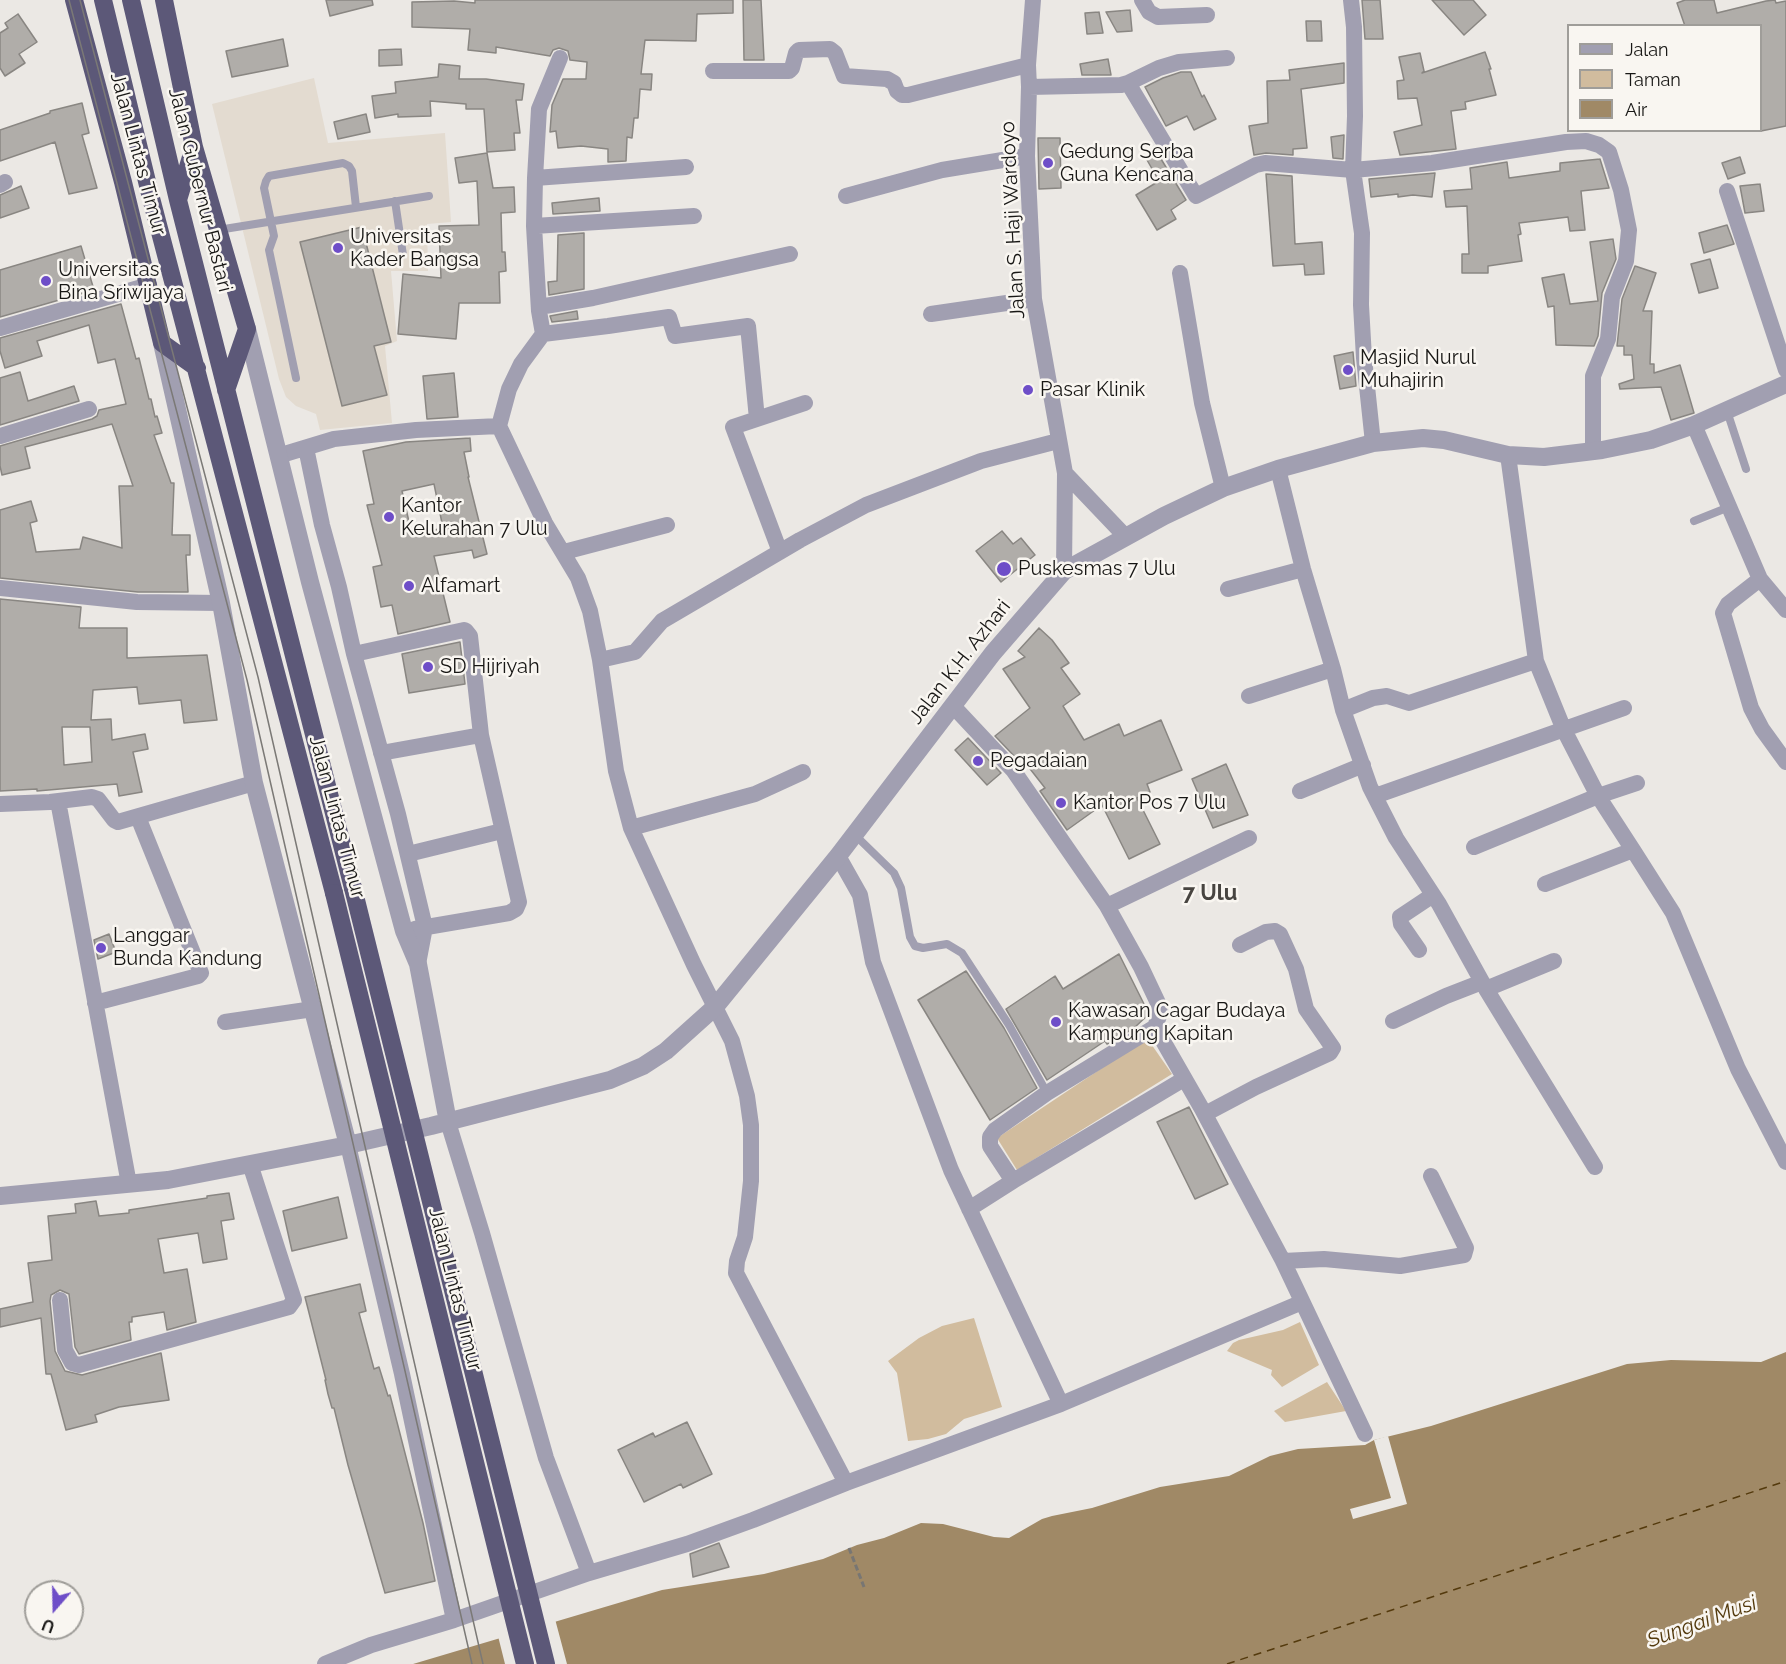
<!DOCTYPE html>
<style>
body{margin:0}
#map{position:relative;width:1786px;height:1664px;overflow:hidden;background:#ebe8e4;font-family:Raleway,sans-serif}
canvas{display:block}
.legend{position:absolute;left:1567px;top:24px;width:195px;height:108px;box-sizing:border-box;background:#f9f6f1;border:2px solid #9f9d99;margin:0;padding:8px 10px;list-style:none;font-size:18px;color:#181715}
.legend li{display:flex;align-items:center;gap:12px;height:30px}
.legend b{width:30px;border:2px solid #9f9d99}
.north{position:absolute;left:24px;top:1580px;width:60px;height:60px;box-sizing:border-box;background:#f9f6f1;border:2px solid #9f9d99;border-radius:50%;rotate:200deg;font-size:16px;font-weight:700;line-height:24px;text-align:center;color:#181715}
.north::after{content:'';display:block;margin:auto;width:21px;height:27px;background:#6e4ec8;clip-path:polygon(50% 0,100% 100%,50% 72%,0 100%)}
</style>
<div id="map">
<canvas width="1786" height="1664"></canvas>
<ul class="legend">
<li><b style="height:8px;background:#a19fb1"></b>Jalan</li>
<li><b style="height:16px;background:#d1bc9e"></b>Taman</li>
<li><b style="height:16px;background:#a08966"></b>Air</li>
</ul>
<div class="north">U</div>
</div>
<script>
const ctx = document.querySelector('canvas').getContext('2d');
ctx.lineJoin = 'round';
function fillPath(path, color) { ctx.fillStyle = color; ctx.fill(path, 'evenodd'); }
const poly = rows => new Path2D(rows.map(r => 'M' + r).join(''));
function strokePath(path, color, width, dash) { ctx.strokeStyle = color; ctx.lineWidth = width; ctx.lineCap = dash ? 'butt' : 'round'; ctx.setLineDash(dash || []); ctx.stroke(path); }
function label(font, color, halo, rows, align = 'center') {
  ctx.font = font + ' Raleway,sans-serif'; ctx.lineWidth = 5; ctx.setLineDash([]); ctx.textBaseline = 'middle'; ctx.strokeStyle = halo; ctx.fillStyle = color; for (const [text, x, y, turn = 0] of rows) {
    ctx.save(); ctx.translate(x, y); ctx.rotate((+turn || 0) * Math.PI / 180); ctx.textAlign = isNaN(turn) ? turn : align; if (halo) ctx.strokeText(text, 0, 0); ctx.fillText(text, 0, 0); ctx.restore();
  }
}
fillPath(poly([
 [314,78,328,143,445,133,451,222,427,224,428,271,391,271,397,341,385,346,392,423,320,430,316,414,296,406,286,397,279,379,212,104]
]), '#e3dbd0');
fillPath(poly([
 [1147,1038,1172,1074,1017,1170,997,1138],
 [974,1318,1002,1407,964,1419,946,1434,928,1439,908,1441,897,1373,888,1361,919,1338,942,1326],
 [1300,1322,1319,1365,1282,1387,1271,1375,1272,1370,1227,1351,1233,1343,1239,1340,1283,1330],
 [1327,1382,1346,1411,1285,1422,1274,1411]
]), '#d1bc9e');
fillPath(poly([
 [1786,1352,1786,1664,413,1664,662,1590,764,1574,823,1559,857,1545,884,1538,921,1523,943,1524,994,1537,1009,1538,1042,1519,1052,1516,1092,1508,1160,1487,1229,1476,1270,1456,1298,1449,1365,1445,1374,1440,1431,1426,1627,1364,1671,1360,1761,1362]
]), '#a08966');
fillPath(poly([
 [1388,1436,1407,1504,1353,1519,1350,1509,1391,1498,1374,1440],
 [555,1619,567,1664,505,1664,498,1636]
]), '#ebe8e4');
strokePath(poly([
 [1227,1664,1786,1481]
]), '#543a0d', 1.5, [8, 6]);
const building = poly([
 [326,0,372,0,373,5,330,16,326,0],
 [475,0,733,0,733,13,697,14,696,41,645,40,641,74,652,74,651,90,640,89,638,118,634,118,632,138,627,137,626,161,608,162,608,149,581,146,558,148,556,131,550,132,552,105,563,79,586,79,587,62,570,60,568,51,559,48,553,50,550,56,496,47,496,53,468,50,470,29,412,27,412,2,454,1,475,3,475,0],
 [743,0,761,0,764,60,744,60,743,0],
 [1362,0,1380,0,1383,39,1365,39,1362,0],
 [1432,0,1473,0,1486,15,1464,35,1432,0],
 [1685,0,1714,0,1717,13,1766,1,1775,0,1776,3,1786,1,1786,126,1761,131,1761,26,1685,26,1677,3,1685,0],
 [1130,10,1132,31,1117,32,1106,12,1130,10],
 [1099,12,1103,33,1087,34,1085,13,1099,12],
 [18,14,37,42,19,54,25,63,5,76,0,68,0,33,8,28,5,23,18,14],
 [1306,21,1321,21,1322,41,1307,41,1306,21],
 [283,39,288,66,232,77,226,51,283,39],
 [401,49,402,65,379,66,379,50,401,49],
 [1485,52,1491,69,1489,69,1496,95,1465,102,1466,109,1451,111,1456,149,1400,155,1394,132,1422,125,1417,98,1398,99,1397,81,1404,80,1399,57,1420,53,1424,71,1422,73,1485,52],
 [1108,59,1111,75,1082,75,1080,64,1108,59],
 [1344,63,1344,83,1301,89,1307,148,1293,149,1293,155,1266,153,1254,155,1249,126,1268,123,1267,81,1290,80,1289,70,1344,63],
 [439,64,460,66,459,79,486,79,524,84,522,100,516,100,520,133,514,133,515,150,487,152,484,109,466,109,466,104,430,101,431,116,398,117,398,114,375,118,372,96,396,93,395,82,438,77,439,64],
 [1181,72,1191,72,1202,97,1204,95,1216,119,1194,130,1187,116,1166,126,1145,87,1163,78,1181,72],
 [82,103,89,133,82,135,97,188,69,194,55,142,0,161,0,130,50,113,50,111,82,103],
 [366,114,370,132,338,139,334,122,366,114],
 [1344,135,1343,159,1333,158,1331,137,1344,135],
 [1038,138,1060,138,1061,188,1039,189,1038,138],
 [487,153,493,188,514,187,515,212,501,213,502,252,505,252,506,271,499,272,500,303,459,303,456,339,398,334,403,274,441,278,439,226,479,225,477,181,459,183,455,158,487,153],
 [1158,154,1186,200,1171,210,1176,219,1157,230,1136,195,1159,181,1147,160,1158,154],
 [1740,157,1745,173,1728,179,1722,163,1740,157],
 [1600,159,1609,188,1581,191,1585,230,1570,231,1568,217,1519,223,1521,234,1518,235,1522,261,1488,266,1488,273,1462,273,1462,254,1469,254,1467,206,1446,207,1444,191,1472,189,1470,168,1507,162,1509,178,1560,171,1560,163,1600,159],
 [1435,173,1432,197,1413,195,1398,197,1398,194,1371,197,1369,179,1435,173],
 [1266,174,1292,176,1295,244,1322,242,1324,274,1305,275,1304,264,1273,266,1266,174],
 [1760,184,1764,211,1745,213,1740,186,1760,184],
 [21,186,29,208,0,218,0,195,21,186],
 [599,198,600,211,553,214,552,203,599,198],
 [1727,225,1734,244,1704,253,1699,233,1727,225],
 [362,227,391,342,374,346,387,395,342,406,300,242,362,227],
 [584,233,584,289,549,295,548,282,557,281,558,235,584,233],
 [1613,239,1616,259,1602,293,1598,336,1594,346,1556,345,1554,306,1548,307,1542,278,1564,274,1570,304,1598,301,1590,242,1613,239],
 [81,246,94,290,0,317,0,270,81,246],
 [1710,259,1718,288,1699,293,1691,264,1710,259],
 [1635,266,1656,273,1643,311,1652,311,1650,364,1654,364,1654,373,1680,365,1694,413,1671,420,1661,387,1620,389,1619,384,1634,379,1632,355,1624,355,1624,346,1617,346,1622,299,1635,266],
 [121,304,136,359,139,358,149,399,151,399,155,417,157,416,162,433,154,435,171,483,174,483,172,535,190,535,190,555,186,555,188,592,138,592,0,578,0,510,31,501,37,521,30,523,36,552,80,549,83,537,122,548,119,486,133,486,112,424,25,447,30,468,2,475,0,466,0,446,92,419,97,416,99,410,126,404,115,359,98,363,89,325,37,341,42,356,5,368,0,351,0,338,121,304],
 [577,311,578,319,552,322,550,316,577,311],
 [1353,352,1356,386,1340,389,1334,356,1353,352],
 [20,372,28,401,74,386,79,401,0,425,0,378,20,372],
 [454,373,458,417,427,419,423,376,454,373],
 [470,438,471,451,464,452,469,477,468,477,487,554,474,558,472,550,434,556,450,622,398,634,392,605,381,607,373,567,382,565,367,505,374,504,363,451,406,442,470,438],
 [434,484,443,528,412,535,402,491,434,484],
 [1002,531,1013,544,1021,538,1035,555,1001,582,976,551,1002,531],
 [0,599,81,607,79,628,127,628,127,658,207,655,217,720,184,723,181,700,139,704,137,687,93,690,91,720,111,719,112,740,145,734,148,749,133,752,142,792,119,796,117,784,37,791,37,789,0,791,0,599],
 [62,727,90,727,92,762,64,765,62,727],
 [1039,628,1052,640,1069,663,1061,668,1080,694,1063,706,1084,740,1119,724,1124,736,1161,720,1182,770,1147,784,1150,792,1137,798,1160,844,1129,859,1102,805,1067,830,1040,791,1045,788,1020,756,1017,759,995,736,1030,708,1003,669,1025,657,1018,651,1039,628],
 [460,642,465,684,409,693,402,654,460,642],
 [968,738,1001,773,987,785,955,750,968,738],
 [1226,764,1248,815,1213,828,1192,779,1226,764],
 [109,934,116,952,98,959,94,940,109,934],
 [1119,954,1149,1014,1134,1028,1107,1044,1105,1041,1047,1080,1006,1009,1055,976,1063,989,1119,954],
 [966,971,1004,1028,1037,1088,990,1120,918,1000,966,971],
 [1189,1107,1228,1184,1195,1199,1157,1122,1189,1107],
 [229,1193,234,1219,221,1221,227,1259,203,1263,198,1233,158,1239,164,1273,187,1269,196,1322,167,1330,164,1312,132,1317,132,1322,129,1322,131,1340,79,1354,75,1347,69,1294,60,1290,51,1295,50,1301,55,1351,65,1371,82,1375,161,1353,169,1400,119,1407,95,1415,97,1422,66,1430,51,1374,46,1374,41,1318,0,1327,0,1309,33,1302,28,1263,52,1260,48,1216,76,1213,75,1204,96,1201,99,1216,129,1213,129,1210,207,1198,207,1196,229,1193],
 [338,1197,347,1238,292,1251,283,1211,338,1197],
 [360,1284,366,1311,359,1313,374,1369,379,1367,388,1396,390,1395,423,1523,435,1581,385,1593,348,1465,334,1408,332,1408,328,1394,325,1380,326,1380,305,1297,360,1284],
 [687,1422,712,1474,683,1488,681,1484,644,1502,618,1450,653,1433,655,1437,687,1422],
 [719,1543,729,1567,693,1577,690,1554,719,1543]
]);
fillPath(building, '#b0ada9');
strokePath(building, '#898682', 1.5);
strokePath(poly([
 [849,1548,864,1587]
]), '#787673', 3, [6, 3]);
strokePath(poly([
 [395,201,403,255],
 [218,230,429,196],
 [296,378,269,250,274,236,264,188,266,181,269,176,343,163,349,166,352,171,356,207],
 [1727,411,1746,469],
 [1694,521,1729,507],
 [855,835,894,873,901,888,910,937,915,946,923,948,947,944,962,953,1009,1025,1047,1093]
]), '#a19fb1', 8);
strokePath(poly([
 [1033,0,1028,65,1029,87,1027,156,1034,299,1065,473,1064,571],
 [1142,0,1149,12,1158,17,1207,15],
 [1351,0,1354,27,1355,116,1353,170,1362,233,1361,305,1364,358,1373,443],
 [713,71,789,71,792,68,796,53,799,50,830,49,835,53,844,76,887,79,894,83,897,91,902,95,908,95,1028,65],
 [1128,83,1159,68,1179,62,1227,58],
 [1029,87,1121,85,1128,83,1196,196,1256,165,1265,163,1353,170,1432,163,1566,142,1586,141,1599,145,1609,152,1621,190,1629,230,1626,261,1612,297,1608,339,1593,376,1593,451],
 [535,178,539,109,560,58],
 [0,185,5,182],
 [1727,191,1786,370],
 [846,196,942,170,1027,156],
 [534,226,694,216],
 [1180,273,1202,403,1223,488],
 [539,307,593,298,790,254],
 [931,314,1034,299],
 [0,328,149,285],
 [543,334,539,311,534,226,535,178,686,167],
 [757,419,748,326,675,336,669,317,608,326,543,334,521,364,509,389,499,426,545,523,578,578,590,611,600,660,635,652,662,621,800,540,866,505,981,461,1058,441],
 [1694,425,1760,579,1786,610],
 [0,436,89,409],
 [306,448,322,525,339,587,354,654,398,814,425,927,418,964],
 [1508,455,1536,661,1564,730,1598,796,1633,850,1545,884],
 [278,456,334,439,416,430,499,426],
 [1278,469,1303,569,1333,669,1343,710,1370,787,1396,838,1439,904,1486,989,1595,1167],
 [1065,473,1125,536],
 [564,552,667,525],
 [780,552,733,427,805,403],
 [1760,579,1728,604,1723,613,1751,708,1762,729,1786,762],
 [0,588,137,602,221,603],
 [1228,589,1303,569],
 [354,654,464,630,466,631,470,636,481,735],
 [600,660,616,771,631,828,694,965,732,1041,747,1096,751,1125,751,1181,745,1237,737,1261,736,1273,846,1483],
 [1249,696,1333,669],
 [953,706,1013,770,1107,906,1141,967,1158,1003,1160,1013,1155,1027,1047,1093,995,1130,990,1137,990,1146,1013,1181],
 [1343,710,1373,698,1387,696,1409,703,1536,661],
 [381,753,481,735,519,902,516,909,509,913,415,929],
 [1300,791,1363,765],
 [1375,796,1624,708],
 [58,801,129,1184],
 [0,804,50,802,92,797,98,799,114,820,118,822,254,783],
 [631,828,755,794,803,772],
 [1474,847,1598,796,1637,783],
 [1633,850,1673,913,1738,1069,1786,1162],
 [408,854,502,831],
 [838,856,860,895,873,962,951,1170,1061,1404],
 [1107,906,1249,838],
 [1419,950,1401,924,1400,917,1433,895],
 [1486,989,1554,961],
 [95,1003,198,976,201,973,138,817],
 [1393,1021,1446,996,1482,982],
 [225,1022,313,1009],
 [1155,1027,1202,1109,1283,1261,1365,1434],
 [1205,1114,1256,1087,1330,1053,1333,1048,1306,1009,1296,969,1280,934,1275,931,1266,932,1240,945],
 [448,1122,482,1233,546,1458,589,1573],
 [348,1145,402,1374,454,1620],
 [969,1209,1013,1181,1184,1079],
 [1283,1261,1324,1259,1400,1266,1464,1255,1466,1248,1431,1176],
 [60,1300,65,1350,72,1363,79,1365,289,1307,294,1300,250,1164],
 [325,1664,371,1645,454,1620,589,1573,687,1544,753,1520,846,1483,1061,1404,1300,1303]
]), '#a19fb1', 16);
strokePath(poly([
 [247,329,310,582,404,931,418,964,448,1122],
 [162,343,221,603,254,783,348,1145],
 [0,1196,168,1180,348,1145,431,1126,610,1080,643,1066,666,1051,715,1007,838,856,993,653,1064,571,1164,516,1223,488,1278,469,1373,443,1423,438,1444,440,1508,455,1544,457,1602,450,1651,440,1694,425,1786,384]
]), '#a19fb1', 18);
strokePath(poly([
 [74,0,123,182,162,343,197,368],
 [103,0,151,198,334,893],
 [131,0,178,200,353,888],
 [164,0,194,147,247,329,226,390],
 [178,200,194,147]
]), '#5c5878', 18);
strokePath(poly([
 [69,0,247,680,472,1664],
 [80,0,258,677,483,1664]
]), '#7b7976', 1.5);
strokePath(poly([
 [353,888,546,1664],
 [334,893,525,1664]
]), '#5c5878', 18);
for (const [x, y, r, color] of [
 [1048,163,6,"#6e4ec8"],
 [338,248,6,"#6e4ec8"],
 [46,281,6,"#6e4ec8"],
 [1348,370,6,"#6e4ec8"],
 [1028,390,6,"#6e4ec8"],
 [389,517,6,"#6e4ec8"],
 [1004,569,8,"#6e4ec8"],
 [409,586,6,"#6e4ec8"],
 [428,667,6,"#6e4ec8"],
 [978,761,6,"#6e4ec8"],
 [1061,803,6,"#6e4ec8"],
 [101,948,6,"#6e4ec8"],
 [1056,1022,6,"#6e4ec8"]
]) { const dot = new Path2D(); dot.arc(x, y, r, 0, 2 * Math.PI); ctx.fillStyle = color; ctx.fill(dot); strokePath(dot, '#f9f6f1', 2); }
label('20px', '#181715', '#f9f6f1', [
 ["Gedung Serba",1060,152],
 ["Guna Kencana",1060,175],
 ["Universitas",350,237],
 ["Kader Bangsa",350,260],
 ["Universitas",58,270],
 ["Bina Sriwijaya",58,293],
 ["Masjid Nurul",1360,358],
 ["Muhajirin",1360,381],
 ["Pasar Klinik",1040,390],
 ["Kantor",401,506],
 ["Kelurahan 7 Ulu",401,529],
 ["Puskesmas 7 Ulu",1018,569],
 ["Alfamart",421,586],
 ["SD Hijriyah",440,667],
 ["Pegadaian",990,761],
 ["Kantor Pos 7 Ulu",1073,803],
 ["Langgar",113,936],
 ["Bunda Kandung",113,959],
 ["Kawasan Cagar Budaya",1068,1011],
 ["Kampung Kapitan",1068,1034]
], 'left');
label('20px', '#181715', '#f9f6f1', [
 ["Jalan Lintas Timur",138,154,75],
 ["Jalan Gubernur Bastari",200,190,76],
 ["Jalan S. Haji Wardoyo",1013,220,-93],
 ["Jalan K.H. Azhari",960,662,-52],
 ["Jalan Lintas Timur",337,817,75],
 ["Jalan Lintas Timur",455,1289,76]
]);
label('italic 21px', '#543a0d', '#f9f6f1', [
 ["Sungai Musi",1702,1622,-20]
]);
label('bold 22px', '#484541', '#f9f6f1', [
 ["7 Ulu",1210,893]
]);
</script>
